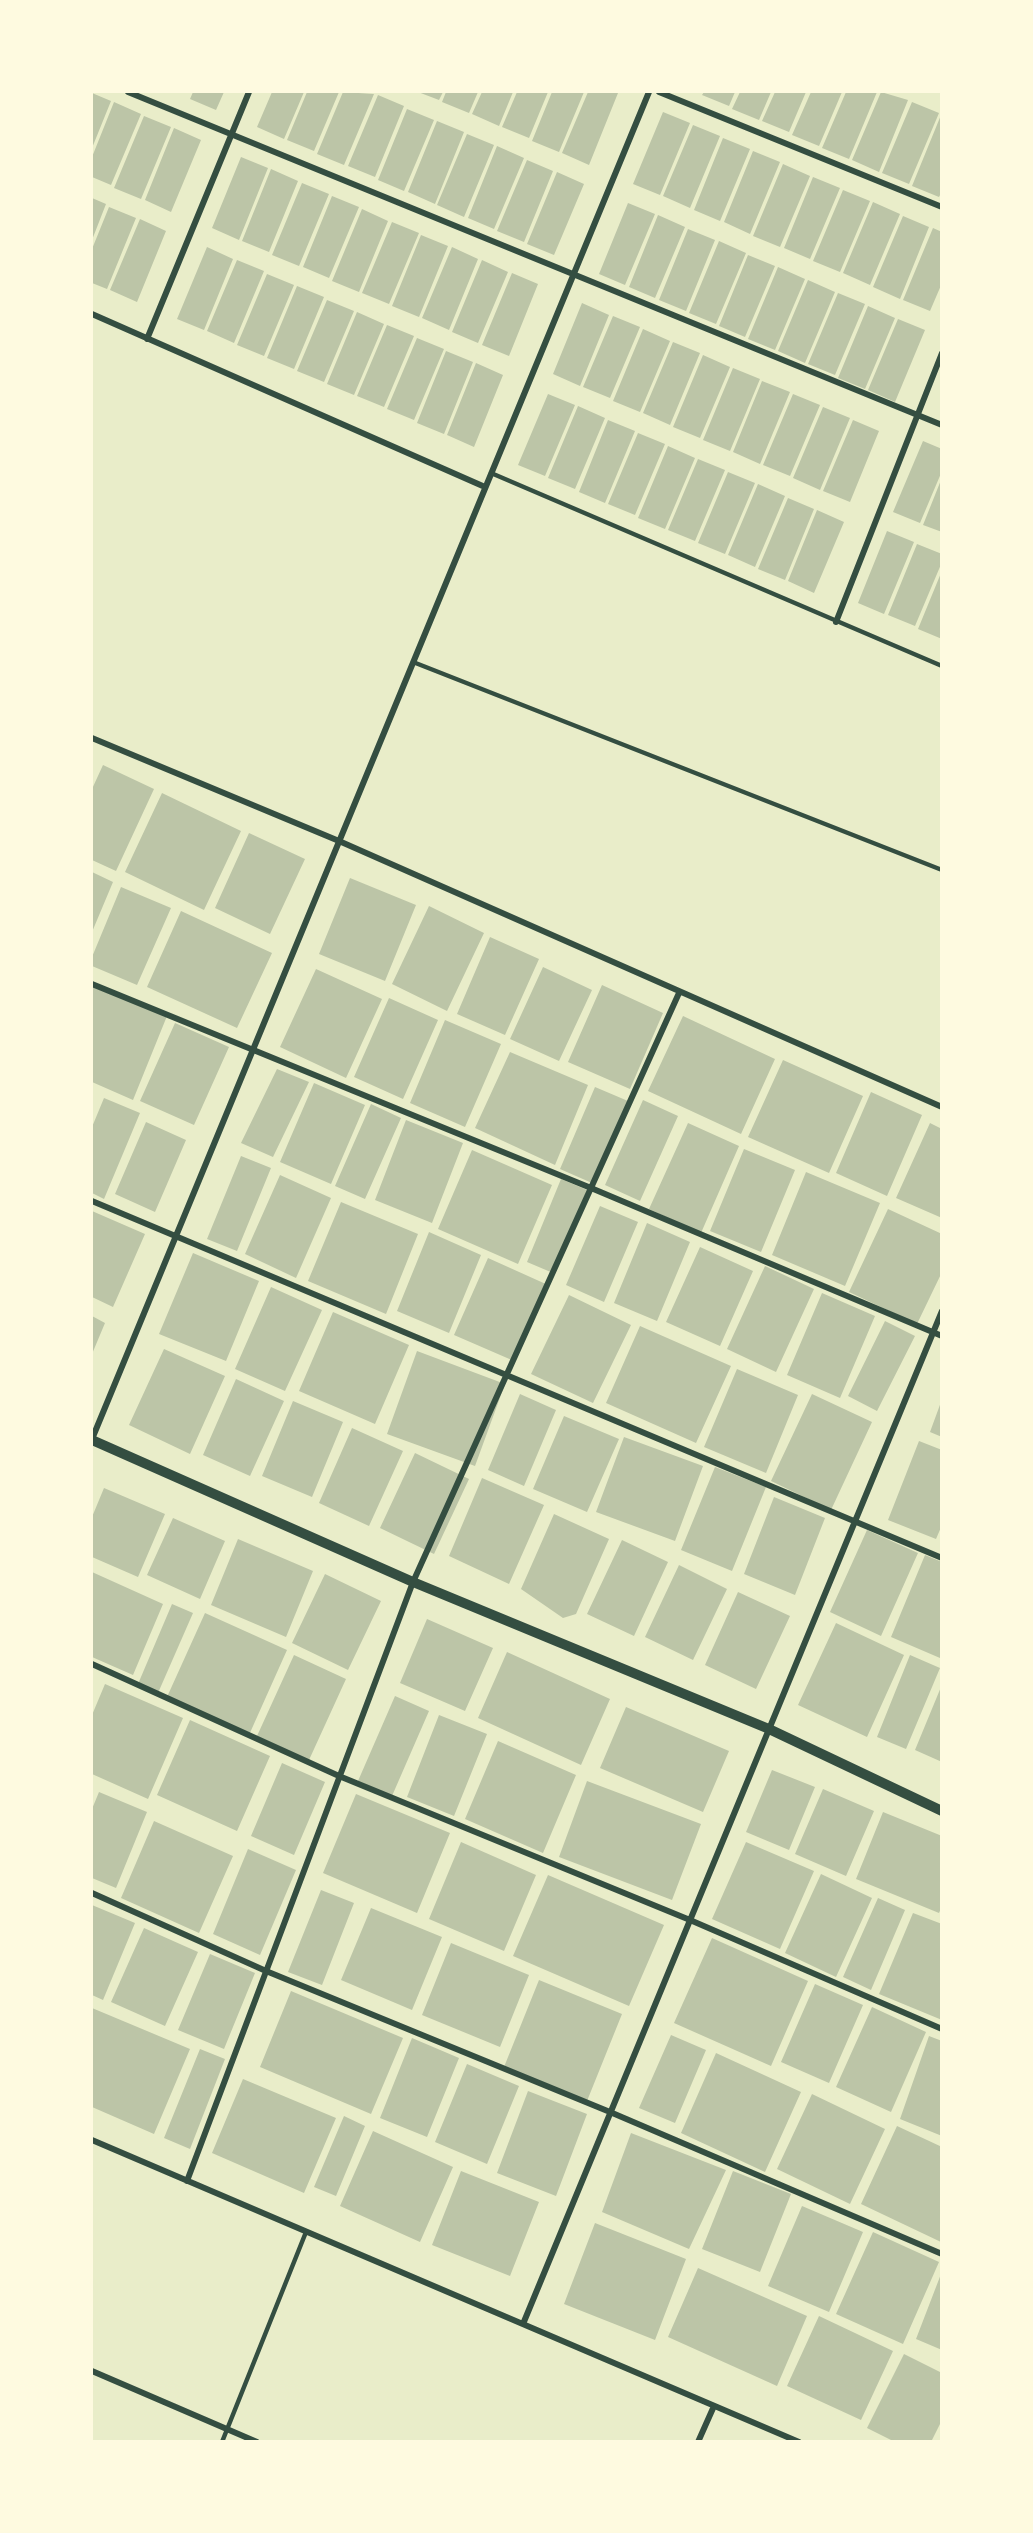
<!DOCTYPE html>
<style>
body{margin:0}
#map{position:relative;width:1033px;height:2533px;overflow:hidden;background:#e9edc9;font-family:Cabin,sans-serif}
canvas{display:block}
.frame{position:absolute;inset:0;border:93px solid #fefae0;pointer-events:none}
</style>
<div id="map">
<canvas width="1033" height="2533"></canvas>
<div class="frame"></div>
</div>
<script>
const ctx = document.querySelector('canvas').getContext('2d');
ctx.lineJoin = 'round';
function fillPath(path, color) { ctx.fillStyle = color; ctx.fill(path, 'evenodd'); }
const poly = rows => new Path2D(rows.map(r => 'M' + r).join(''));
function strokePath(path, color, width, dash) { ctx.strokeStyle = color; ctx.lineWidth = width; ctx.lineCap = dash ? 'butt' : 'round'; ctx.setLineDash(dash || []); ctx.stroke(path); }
fillPath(poly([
 [193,92,224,92,216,110,190,99],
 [272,92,304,92,284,139,257,127],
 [307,92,339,92,314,151,287,140],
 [343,92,374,94,344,165,317,154],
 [418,92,443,92,439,100],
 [446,92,478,92,469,113,442,102],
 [482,92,513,92,499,126,472,114],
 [517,92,548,92,529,138,502,127],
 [552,92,584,92,559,152,532,141],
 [588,92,618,93,589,165,562,153],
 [704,92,735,92,729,106,702,95],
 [740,92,771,92,759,120,732,109],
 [775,92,806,92,789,132,762,121],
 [811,92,842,92,819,146,792,135],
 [846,92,877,92,849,159,822,148],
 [881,92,908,100,879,172,852,160],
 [92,93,111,101,92,148],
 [378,95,404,106,375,177,348,166],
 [114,102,141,114,111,185,92,177,92,157],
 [912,102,939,113,909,184,882,173],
 [407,109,434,120,404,191,378,180],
 [663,112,690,123,660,195,633,184],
 [941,115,942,191,939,197,912,186],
 [144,116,171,127,141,199,114,188],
 [437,121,464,132,435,204,408,192],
 [693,125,720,136,690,208,663,196],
 [174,128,201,140,171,212,145,200],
 [467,134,494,145,464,217,437,205],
 [723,138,750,149,720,221,694,210],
 [497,146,524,158,494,229,468,218],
 [753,151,780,162,750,234,724,222],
 [241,157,268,168,239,240,212,228],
 [527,160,553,171,524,242,497,231],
 [783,164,810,176,780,247,753,236],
 [271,169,298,181,269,252,242,241],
 [557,172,584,184,554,255,527,244],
 [813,177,840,188,810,259,784,248],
 [302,183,329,194,299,266,272,255],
 [843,190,870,201,840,272,813,261],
 [332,196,359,207,329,278,303,267],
 [92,198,106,204,92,240],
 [873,202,900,214,870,285,843,273],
 [628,203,655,214,625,285,599,274],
 [109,207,136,218,107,289,92,283,92,249],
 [362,209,388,221,359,292,332,281],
 [658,215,685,227,655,298,629,287],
 [903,216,929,227,900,299,873,287],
 [140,219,166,231,137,302,110,290],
 [392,222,419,233,389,304,362,293],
 [933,228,942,232,942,283,930,311,903,300],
 [688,229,715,240,686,311,659,300],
 [421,235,448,246,419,317,392,306],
 [719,241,746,253,716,324,689,313],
 [207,247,233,259,204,330,177,319],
 [452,247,478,259,449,330,422,318],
 [748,255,775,266,745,337,719,326],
 [237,260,264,271,234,343,207,331],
 [482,260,508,272,478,343,452,332],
 [778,267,805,279,775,350,748,339],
 [512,273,538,284,509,356,482,345],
 [267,274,294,285,264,356,237,345],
 [808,280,835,292,805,363,778,351],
 [297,286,324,297,294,369,267,358],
 [838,293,865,304,835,375,808,364],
 [327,300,354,311,324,382,297,371],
 [582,303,609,315,580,386,553,374],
 [868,306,895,318,865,389,838,378],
 [357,312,384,324,354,395,327,384],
 [613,316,640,327,610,398,583,387],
 [898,319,925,330,895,402,868,390],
 [387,325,414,336,384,407,357,396],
 [643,329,670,341,640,412,613,401],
 [417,338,444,349,414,420,387,409],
 [673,342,700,353,670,425,643,413],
 [446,351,473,362,444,434,417,423],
 [703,355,730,367,700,438,673,427],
 [476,363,503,375,474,447,447,435],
 [733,368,760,379,730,451,703,440],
 [762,381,790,392,760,464,733,452],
 [548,394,575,405,545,476,518,465],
 [793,394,820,405,790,476,763,465],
 [578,406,605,418,575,489,548,478],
 [823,407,850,418,820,490,793,478],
 [608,420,635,431,605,503,579,492],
 [853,420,879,431,850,502,823,491],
 [638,433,665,444,635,515,608,504],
 [923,441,942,449,942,471,920,523,893,512],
 [668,446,695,458,665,529,638,518],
 [698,459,725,470,695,541,668,530],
 [728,472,755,483,725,554,698,543],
 [941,480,942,480,942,532,923,525],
 [758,484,785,496,755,567,728,555],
 [788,498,814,509,785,580,758,569],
 [817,510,844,522,814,593,788,581],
 [887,531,914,542,884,614,858,603],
 [917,544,942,554,942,562,915,626,888,615],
 [941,573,942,573,942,639,918,629],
 [103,765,154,789,116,871,92,860,92,789],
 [162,793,241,831,204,910,125,872],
 [249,833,305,859,270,934,215,908],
 [92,872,113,882,92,932],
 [350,878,416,905,385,981,319,954],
 [121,887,171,908,137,985,92,966,92,957],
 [429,906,484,933,447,1011,392,984],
 [181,911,272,953,237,1028,147,987],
 [490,937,539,959,505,1035,457,1014],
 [543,967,592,990,559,1061,510,1039],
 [316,969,382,999,346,1078,280,1047],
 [92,985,167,1016,133,1100,92,1082],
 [602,985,663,1013,630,1089,568,1062],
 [389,998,438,1020,403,1099,354,1077],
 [683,1016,775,1059,741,1134,648,1091],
 [445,1020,501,1044,465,1127,410,1103],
 [175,1023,229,1047,194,1125,140,1101],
 [510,1052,588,1085,555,1165,475,1128],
 [783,1060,863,1096,829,1173,748,1137],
 [277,1069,309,1082,273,1157,241,1143],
 [314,1083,365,1105,331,1184,280,1162],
 [595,1087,628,1101,592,1183,560,1169],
 [871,1092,922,1115,887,1196,836,1173],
 [104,1098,140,1113,104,1199,92,1193,92,1127],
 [643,1100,678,1116,640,1201,605,1185],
 [371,1104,401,1118,365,1199,335,1186],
 [406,1120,463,1143,432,1223,375,1200],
 [146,1122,186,1140,155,1212,115,1194],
 [688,1123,739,1146,701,1233,649,1209],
 [930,1123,942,1129,942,1218,896,1198],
 [744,1149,795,1170,761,1252,710,1231],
 [472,1150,552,1185,518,1264,438,1229],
 [241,1156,271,1168,237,1251,207,1239],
 [806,1172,880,1203,845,1286,772,1255],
 [280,1175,331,1198,296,1278,245,1254],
 [561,1179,587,1190,553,1273,527,1262],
 [341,1202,418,1234,386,1314,308,1281],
 [600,1206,638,1222,604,1302,566,1285],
 [888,1209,942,1234,942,1272,917,1324,849,1292],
 [92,1211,145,1234,113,1307,92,1297],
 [647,1223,690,1242,657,1321,614,1303],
 [429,1232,481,1255,449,1333,397,1311],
 [700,1247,753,1271,720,1346,666,1322],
 [193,1253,259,1281,226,1361,159,1334],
 [488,1258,548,1285,514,1361,454,1335],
 [765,1266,814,1289,776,1372,727,1349],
 [271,1287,322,1310,285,1391,235,1369],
 [822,1293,875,1316,840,1398,787,1375],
 [569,1295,631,1325,593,1403,531,1374],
 [333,1312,409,1345,375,1424,299,1391],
 [92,1316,105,1323,92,1354],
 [885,1321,915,1336,877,1411,848,1396],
 [640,1326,731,1366,696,1443,606,1403],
 [164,1349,225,1376,190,1454,129,1425],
 [417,1351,505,1384,475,1466,387,1434],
 [737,1369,798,1395,766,1473,704,1447],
 [236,1379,284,1401,250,1476,203,1455],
 [520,1394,556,1410,524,1486,488,1470],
 [812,1394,872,1422,831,1510,771,1481],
 [293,1401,343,1422,312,1497,262,1476],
 [941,1402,942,1402,942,1437,930,1432],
 [564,1416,619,1439,587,1512,533,1489],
 [352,1428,403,1451,369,1526,319,1503],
 [624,1437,703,1466,675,1541,596,1512],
 [919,1441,942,1450,942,1525,936,1539,888,1520],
 [415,1453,469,1479,434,1554,380,1528],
 [715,1467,766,1487,732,1571,681,1550],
 [482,1478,544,1505,509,1584,449,1556],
 [104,1488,165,1514,138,1577,92,1557,92,1517],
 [774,1497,825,1518,795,1595,744,1574],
 [554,1514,609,1539,576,1614,563,1618,521,1589],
 [173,1518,225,1541,200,1599,147,1575],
 [867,1530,918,1553,881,1636,830,1612],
 [238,1539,313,1571,286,1637,211,1605],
 [622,1540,668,1562,634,1636,587,1614],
 [925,1555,942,1562,940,1658,891,1637],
 [679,1565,727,1589,693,1660,645,1637],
 [92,1572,163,1604,133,1675,92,1657],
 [325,1574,381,1601,348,1670,292,1643],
 [738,1592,790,1616,756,1689,705,1665],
 [172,1604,193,1613,158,1693,138,1684],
 [205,1613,287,1650,249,1735,167,1697],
 [427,1619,493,1648,465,1711,400,1683],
 [836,1623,904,1655,867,1737,798,1705],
 [507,1652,610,1699,581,1765,478,1718],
 [294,1655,346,1679,309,1760,257,1736],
 [910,1655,940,1668,906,1749,877,1737],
 [105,1684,183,1718,148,1799,92,1774,92,1715],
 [941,1687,942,1687,942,1762,915,1750],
 [395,1696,429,1711,392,1796,358,1781],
 [626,1707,729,1751,703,1812,600,1768],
 [439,1715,487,1734,454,1816,407,1797],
 [190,1720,270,1756,237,1831,157,1795],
 [498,1741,576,1775,543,1853,465,1819],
 [282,1763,325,1782,294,1855,251,1836],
 [772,1770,815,1787,789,1850,746,1832],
 [587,1781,701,1824,672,1900,559,1857],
 [823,1789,874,1811,846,1876,795,1854],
 [99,1792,147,1812,116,1888,92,1878,92,1809],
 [356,1794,450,1833,417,1913,323,1873],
 [883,1812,942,1836,942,1906,939,1913,856,1879],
 [154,1821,233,1856,199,1933,121,1898],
 [461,1842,536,1875,504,1951,429,1919],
 [746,1842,814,1871,780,1949,712,1919],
 [248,1849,296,1870,260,1955,213,1934],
 [821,1874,872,1898,836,1977,785,1953],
 [548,1875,664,1925,629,2006,513,1956],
 [321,1890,354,1903,322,1985,288,1972],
 [878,1898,905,1910,871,1990,843,1977],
 [92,1905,135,1923,103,2000,92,1995],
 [371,1908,442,1937,412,2010,341,1980],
 [913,1913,942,1924,942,2020,879,1994],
 [144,1928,198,1952,165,2026,111,2002],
 [712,1938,808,1981,771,2066,674,2023],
 [451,1943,529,1975,500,2047,422,2015],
 [210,1954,255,1973,224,2049,178,2030],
 [539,1980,622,2014,587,2101,504,2067],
 [815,1984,863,2005,829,2083,781,2062],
 [291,1991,403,2038,371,2114,260,2067],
 [872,2007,926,2032,891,2112,836,2087],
 [92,2008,190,2049,154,2134,92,2107],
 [671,2035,706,2050,675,2123,639,2108],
 [929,2036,942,2041,942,2136,900,2119],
 [412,2038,459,2058,427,2137,380,2118],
 [200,2049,225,2059,190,2149,164,2138],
 [716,2053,801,2092,765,2172,681,2133],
 [467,2064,519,2086,487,2164,435,2142],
 [243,2079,336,2118,304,2193,212,2153],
 [528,2091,587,2114,556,2196,497,2173],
 [812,2094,885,2129,850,2204,777,2169],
 [344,2116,365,2126,336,2196,314,2187],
 [897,2126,942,2147,941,2242,861,2204],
 [373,2131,453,2167,420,2242,340,2206],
 [631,2133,726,2170,689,2249,602,2212],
 [461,2171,539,2202,510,2276,432,2245],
 [733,2171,791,2194,760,2272,702,2249],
 [802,2206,863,2232,829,2312,768,2286],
 [595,2223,686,2259,655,2340,564,2304],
 [873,2232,939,2262,903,2344,836,2314],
 [698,2268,807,2316,777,2386,668,2337],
 [941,2274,942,2274,942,2350,916,2339],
 [819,2316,893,2351,861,2420,787,2386],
 [904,2354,942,2373,942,2420,931,2442,895,2442,867,2428]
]), '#bcc5a7');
strokePath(poly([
 [491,473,942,666],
 [413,662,942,870],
 [222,2442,306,2232]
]), '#344e41', 4.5);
strokePath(poly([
 [128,92,942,425],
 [659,92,942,207],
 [92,314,485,487],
 [147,339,249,92],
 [836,622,942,353],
 [92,738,339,841,942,1107],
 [92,984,591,1188,942,1336],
 [92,1201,942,1558],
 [92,1439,649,92],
 [92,1664,339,1776,690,1920,942,2029],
 [92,1893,266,1971,610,2112,942,2254],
 [92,2140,799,2442],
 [187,2181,413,1582,679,993],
 [523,2324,942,1311],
 [92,2371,257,2442],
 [698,2442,714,2406]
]), '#344e41', 6);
strokePath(poly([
 [92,1440,413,1582,769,1729,942,1811]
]), '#344e41', 10);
</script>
